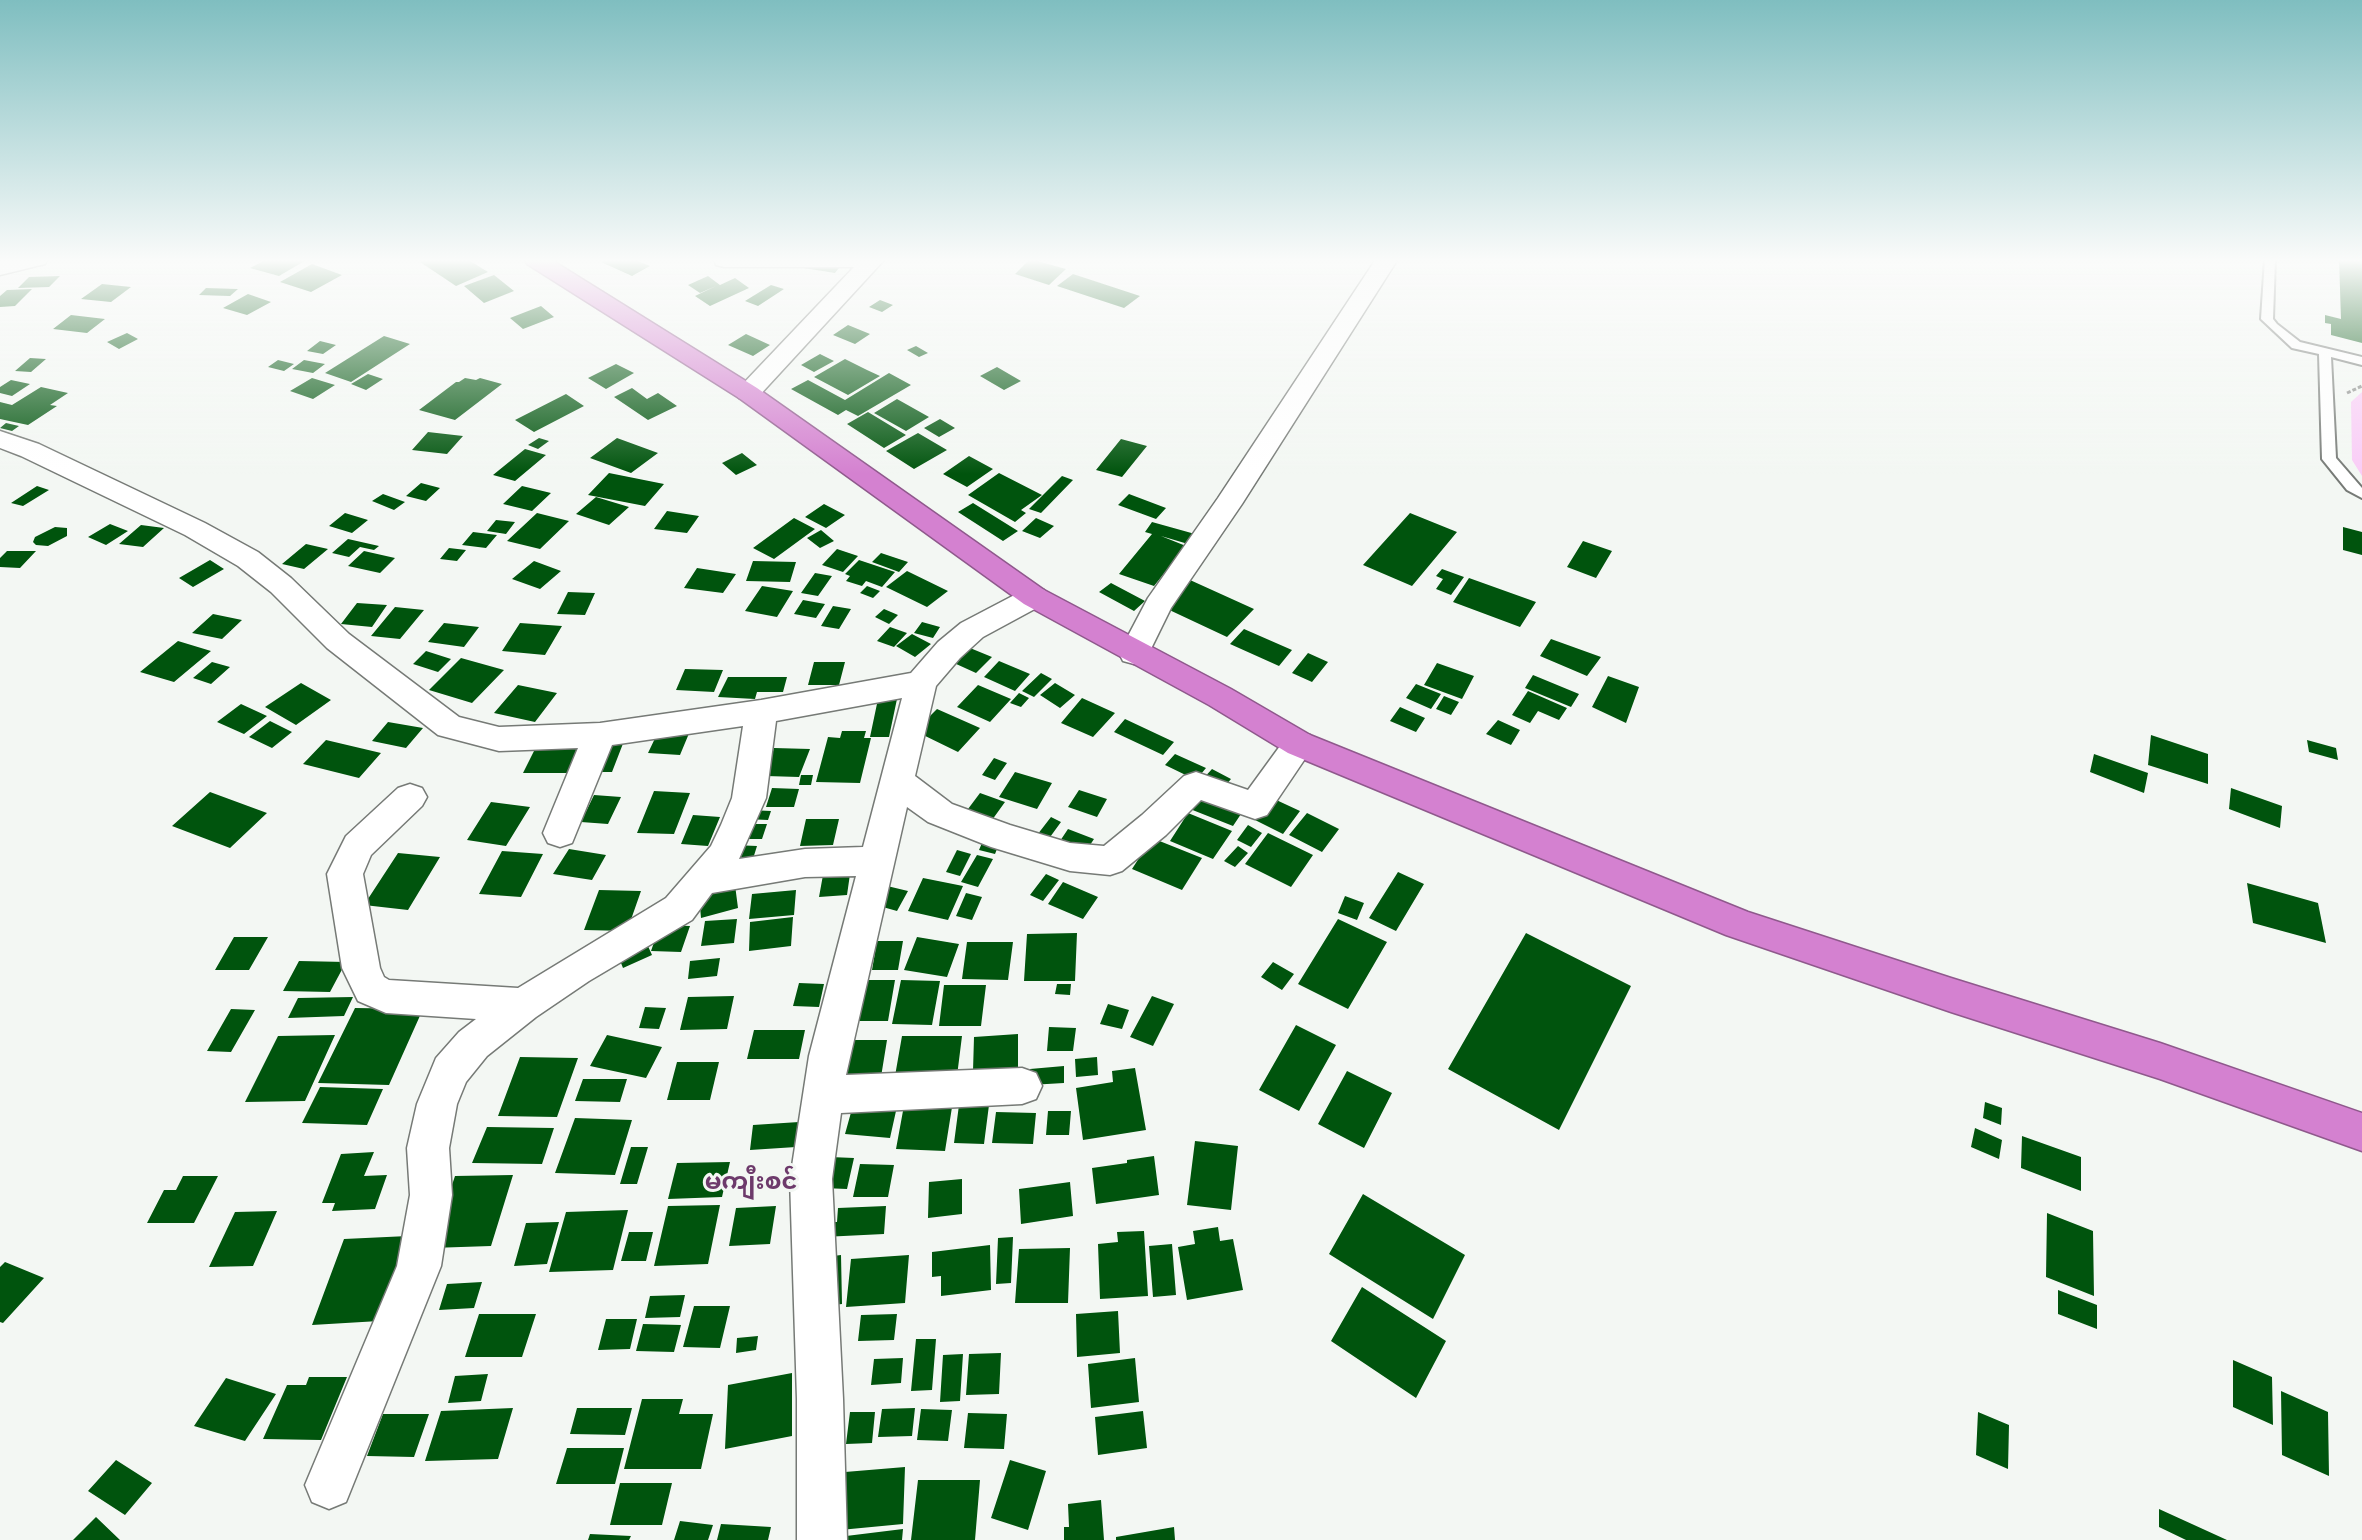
<!DOCTYPE html>
<meta charset="utf-8">
<style>
body{margin:0}
canvas{display:block;background:#f3f7f3}
</style>
<canvas width="2362" height="1540"></canvas>
<script>
const ctx = document.querySelector('canvas').getContext('2d');
ctx.lineJoin = 'round';
function fillPath(path, color) { ctx.fillStyle = color; ctx.fill(path, 'evenodd'); }
const poly = rows => new Path2D(rows.map(r => 'M' + r).join(''));
function strokePath(path, color, width, dash) { ctx.strokeStyle = color; ctx.lineWidth = width; ctx.lineCap = dash ? 'butt' : 'round'; ctx.setLineDash(dash || []); ctx.stroke(path); }
function label(font, color, halo, rows, align = 'center') {
  ctx.font = font + ' "Roboto Condensed","Noto Sans Myanmar",sans-serif'; ctx.lineWidth = 6; ctx.setLineDash([]); ctx.textBaseline = 'middle'; ctx.strokeStyle = halo; ctx.fillStyle = color; for (const [text, x, y, turn = 0] of rows) {
    ctx.save(); ctx.translate(x, y); ctx.rotate((+turn || 0) * Math.PI / 180); ctx.textAlign = isNaN(turn) ? turn : align; if (halo) ctx.strokeText(text, 0, 0); ctx.fillText(text, 0, 0); ctx.restore();
  }
}
fillPath(poly([
 [2362,392,2362,476,2352,460,2351,402]
]), '#f9ccf6');
fillPath(poly([
 [267,259,308,259,279,276,250,268],
 [428,259,467,259,488,272,456,286,420,262],
 [607,259,633,259,650,266,632,276,601,262],
 [798,259,807,259,842,264,835,273,791,266],
 [1030,259,1066,269,1049,285,1015,274],
 [2339,259,2362,259,2362,343,2331,335,2331,324,2325,323,2325,315,2341,319],
 [312,264,342,275,311,292,280,282],
 [1073,274,1140,296,1124,308,1057,286],
 [494,275,514,291,484,303,464,286],
 [60,276,49,287,18,288,29,277],
 [708,276,720,285,735,278,749,288,710,306,695,296,716,286,700,293,688,285],
 [102,284,131,287,111,302,81,299],
 [771,285,784,289,758,306,745,301],
 [206,288,238,289,230,296,199,295],
 [32,289,15,306,0,307,0,296,7,290],
 [248,294,271,302,247,315,223,308],
 [880,300,893,305,882,312,869,307],
 [541,306,554,317,523,329,510,318],
 [71,315,105,319,87,333,53,329],
 [848,325,870,334,855,344,833,335],
 [127,333,138,339,119,349,107,342],
 [746,334,770,345,753,356,728,345],
 [384,336,410,344,351,382,325,373],
 [320,341,336,345,323,354,307,351],
 [916,346,928,353,919,357,907,350],
 [820,354,834,361,814,372,801,365],
 [30,358,46,359,31,372,15,371],
 [845,359,867,370,880,376,848,395,814,377],
 [278,360,294,364,284,371,268,367],
 [304,360,325,364,313,373,292,369],
 [616,364,634,373,606,389,588,378],
 [997,367,1021,381,1004,390,980,376],
 [889,373,911,385,858,416,846,410,838,415,791,389,808,380,845,400],
 [368,374,383,379,366,390,351,384],
 [312,378,335,385,313,399,290,391],
 [465,378,476,380,480,378,502,384,455,420,419,410,456,382,459,382],
 [11,380,30,384,12,396,0,393,0,387],
 [41,387,68,393,50,405,57,406,28,425,0,419,0,402,12,405],
 [632,388,647,399,658,393,677,406,648,420,614,397],
 [566,394,584,406,534,432,515,420],
 [897,399,929,417,906,431,874,413],
 [868,412,906,435,884,448,847,424],
 [940,419,955,428,939,437,924,428],
 [6,423,19,426,12,431,0,428],
 [428,432,463,436,447,454,412,450],
 [918,433,947,450,914,469,886,451],
 [539,438,549,441,538,449,528,445],
 [617,438,658,453,631,473,590,458],
 [1121,439,1147,446,1122,477,1096,470],
 [525,449,546,455,515,481,493,475],
 [742,453,757,465,736,475,722,463],
 [969,456,993,469,967,487,943,474],
 [609,473,664,484,645,506,588,495],
 [999,473,1042,495,1021,510,1026,513,1015,522,968,495],
 [1062,476,1073,480,1041,513,1029,509],
 [421,483,440,488,426,501,406,496],
 [37,486,49,490,23,506,11,503],
 [522,486,551,493,532,511,503,504],
 [383,494,405,502,394,510,372,501],
 [1129,494,1166,508,1156,519,1118,505],
 [596,497,629,507,609,525,576,514],
 [973,503,1018,531,1003,541,958,512],
 [824,504,845,515,826,528,805,517],
 [667,511,699,516,687,533,654,529],
 [345,513,368,520,352,533,329,526],
 [537,513,569,521,540,549,507,541],
 [1410,513,1457,532,1412,586,1363,565],
 [794,518,815,529,774,559,753,548],
 [1036,518,1054,526,1040,538,1022,531],
 [496,520,515,522,506,534,487,531],
 [1152,522,1195,534,1188,544,1161,536,1186,546,1154,586,1119,574,1152,534,1145,532],
 [110,524,128,531,106,545,88,537],
 [141,525,164,528,143,547,119,544],
 [55,527,67,528,67,536,48,546,36,545,33,542,35,537],
 [2343,527,2362,532,2362,555,2343,550],
 [821,530,834,541,820,548,807,538],
 [473,532,497,535,486,548,462,545],
 [348,539,379,546,374,550,360,547,349,557,332,553],
 [1583,541,1612,551,1596,578,1567,567],
 [306,544,328,549,304,569,282,564],
 [449,548,466,550,457,561,440,559],
 [837,549,858,556,843,572,822,565],
 [7,551,36,551,20,568,0,567,0,558],
 [364,551,395,558,380,573,348,566],
 [881,553,908,562,899,572,872,562],
 [210,560,224,569,193,587,179,578],
 [859,560,895,572,882,587,866,581,862,586,846,581,850,576,845,574],
 [534,561,561,571,540,589,512,579],
 [753,561,796,562,790,582,746,581],
 [697,568,736,574,723,593,684,588],
 [1442,569,1464,577,1451,595,1436,589,1443,579,1436,576],
 [907,571,948,591,927,607,886,587],
 [815,573,832,576,818,596,801,593],
 [1469,578,1536,602,1520,627,1453,602],
 [1190,580,1254,609,1227,637,1163,607],
 [1111,583,1145,601,1134,611,1099,592],
 [762,586,793,591,777,617,745,611],
 [867,586,880,591,873,598,860,593],
 [568,592,595,593,585,615,557,614],
 [803,600,825,604,816,618,794,614],
 [357,603,387,605,372,627,341,624],
 [833,606,851,609,839,629,821,626],
 [395,607,424,610,400,639,371,636],
 [884,609,898,615,889,624,875,617],
 [213,614,242,620,222,639,192,633],
 [922,622,940,627,933,638,914,633],
 [444,623,479,627,464,647,428,642],
 [520,623,562,626,545,655,502,651],
 [890,627,907,633,894,647,877,641],
 [1244,629,1292,650,1279,666,1230,644],
 [912,634,931,644,915,657,896,646],
 [1551,639,1601,657,1587,676,1540,656],
 [178,641,211,651,174,682,140,672],
 [970,648,992,657,976,673,954,663],
 [426,651,451,659,438,672,413,664],
 [1308,653,1328,662,1312,682,1292,673],
 [461,658,504,670,472,703,429,690],
 [999,661,1030,674,1015,691,984,677],
 [212,662,230,667,211,684,193,678],
 [814,662,845,662,839,685,808,685],
 [1437,663,1474,676,1462,699,1424,685],
 [685,669,723,670,714,692,676,690],
 [1041,673,1052,679,1034,697,1022,691],
 [1533,675,1579,694,1571,707,1525,688],
 [1608,676,1639,687,1626,723,1592,707],
 [728,677,787,677,783,692,757,692,755,699,718,697],
 [301,683,331,700,296,725,265,707],
 [1055,683,1075,695,1060,708,1040,695],
 [1416,684,1441,694,1431,709,1406,698],
 [518,685,557,693,535,722,494,713],
 [978,685,1011,699,990,722,957,707],
 [1528,691,1567,708,1559,720,1538,711,1530,723,1512,715],
 [1019,693,1029,698,1021,707,1010,703],
 [1444,696,1459,702,1451,715,1436,709],
 [1082,698,1115,713,1093,737,1061,723],
 [878,699,897,699,889,737,870,737],
 [241,704,267,716,244,734,217,722],
 [1400,707,1425,718,1416,732,1390,721],
 [937,709,980,728,958,752,915,731],
 [1125,719,1174,742,1163,755,1114,732],
 [1498,720,1520,730,1511,745,1486,734],
 [270,721,292,732,272,748,249,737],
 [388,722,423,728,406,748,372,741],
 [659,730,690,731,680,755,648,753],
 [842,731,866,731,864,738,871,738,860,783,816,782,828,737,840,738],
 [2151,735,2208,754,2208,784,2148,765],
 [326,740,381,753,359,778,303,764],
 [2307,740,2336,748,2338,760,2309,752],
 [601,741,624,741,612,772,588,772],
 [537,745,583,746,571,773,523,773],
 [774,748,810,749,799,777,766,776],
 [1175,754,1206,768,1196,780,1165,765],
 [2094,754,2148,773,2144,793,2090,772],
 [994,758,1007,763,995,780,982,775],
 [1212,769,1231,779,1221,791,1201,781],
 [1015,772,1052,783,1037,809,999,797],
 [801,775,813,775,811,785,799,785],
 [772,788,799,789,794,807,766,807],
 [2231,788,2282,806,2280,828,2229,809],
 [1079,790,1107,799,1097,817,1068,807],
 [654,791,690,793,674,834,637,833],
 [210,792,267,813,230,848,172,826],
 [980,793,1005,802,987,827,962,817],
 [594,795,621,797,608,824,581,822],
 [1198,797,1243,811,1233,826,1190,809],
 [1272,798,1300,811,1283,834,1255,820],
 [491,802,530,807,506,846,467,840],
 [749,810,771,811,768,820,746,819],
 [1188,813,1232,831,1213,859,1170,841],
 [1307,813,1339,829,1322,852,1289,835],
 [693,815,720,817,708,846,681,844],
 [1051,817,1061,822,1045,844,1034,839],
 [806,819,839,819,833,845,800,846],
 [742,824,767,824,762,839,738,839],
 [1248,825,1262,833,1251,847,1237,840],
 [1068,829,1094,839,1084,854,1058,844],
 [1268,833,1313,855,1291,887,1245,864],
 [985,836,1001,839,995,854,979,850],
 [1152,838,1202,858,1182,890,1132,869],
 [733,845,757,846,752,862,727,862],
 [1238,846,1248,853,1235,867,1224,861],
 [569,849,606,855,592,880,553,874],
 [957,850,971,854,960,876,946,872],
 [502,851,543,854,521,897,479,894],
 [398,853,440,857,408,910,364,905],
 [977,855,993,859,978,887,961,882],
 [1398,872,1424,884,1396,931,1369,918],
 [850,874,847,895,819,897,823,875],
 [1046,874,1059,880,1043,901,1030,895],
 [923,878,963,886,948,920,908,911],
 [1063,882,1098,897,1083,919,1048,904],
 [2247,883,2318,903,2326,943,2253,923],
 [735,885,738,908,701,918,699,895],
 [883,885,908,891,897,911,872,904],
 [599,890,641,891,627,931,584,930],
 [796,890,794,915,749,919,752,894],
 [966,893,982,897,972,920,956,916],
 [1345,896,1364,903,1357,920,1338,913],
 [793,917,791,946,749,951,750,922],
 [737,919,734,943,701,946,705,921],
 [1338,919,1387,942,1348,1009,1298,984],
 [660,925,690,926,681,952,651,951],
 [1077,933,1075,981,1024,981,1027,934],
 [1526,933,1631,986,1559,1130,1448,1069],
 [643,935,652,955,623,968,615,948],
 [234,937,268,937,249,970,215,970],
 [917,937,959,944,947,977,904,970],
 [877,941,903,941,898,970,872,970],
 [967,942,1013,942,1008,980,962,979],
 [720,958,717,976,688,979,690,961],
 [299,961,346,962,330,992,283,991],
 [1273,962,1294,974,1282,990,1261,977],
 [859,980,895,980,888,1021,851,1021],
 [901,980,940,981,932,1025,892,1024],
 [799,983,824,984,819,1007,793,1006],
 [1057,984,1071,984,1070,995,1055,994],
 [944,985,986,985,981,1026,939,1026],
 [734,996,727,1029,680,1030,688,997],
 [1152,996,1174,1004,1153,1046,1130,1037],
 [353,997,344,1016,288,1018,298,998],
 [1108,1004,1129,1010,1122,1029,1100,1024],
 [645,1007,666,1008,659,1029,639,1028],
 [355,1008,423,1009,389,1085,318,1083],
 [231,1009,255,1010,231,1052,207,1051],
 [1296,1025,1336,1045,1299,1111,1259,1090],
 [1049,1027,1076,1028,1073,1051,1047,1051],
 [754,1030,805,1030,799,1059,747,1059],
 [1018,1034,1018,1068,973,1071,974,1037],
 [335,1035,305,1101,245,1102,278,1036],
 [607,1035,662,1047,646,1078,590,1066],
 [902,1036,962,1036,957,1076,895,1076],
 [845,1040,887,1040,881,1077,838,1077],
 [520,1057,578,1058,557,1117,498,1116],
 [1097,1057,1098,1075,1076,1077,1075,1059],
 [677,1062,719,1062,710,1100,667,1100],
 [1064,1066,1064,1083,1030,1085,1030,1069],
 [1135,1068,1146,1130,1083,1140,1076,1088,1113,1082,1112,1071],
 [1347,1071,1392,1093,1364,1148,1318,1124],
 [583,1079,627,1079,620,1102,575,1101],
 [320,1087,383,1089,367,1125,302,1123],
 [855,1098,898,1102,890,1138,845,1134],
 [905,1100,953,1101,945,1151,896,1149],
 [1985,1102,2002,1108,2001,1125,1983,1118],
 [959,1105,989,1105,984,1144,954,1143],
 [1048,1111,1071,1111,1069,1135,1046,1135],
 [996,1112,1036,1113,1033,1144,992,1143],
 [575,1118,632,1120,615,1175,555,1173],
 [799,1122,796,1147,750,1150,753,1125],
 [487,1127,554,1128,542,1164,472,1163],
 [1975,1128,2002,1140,1999,1159,1971,1147],
 [2022,1136,2081,1157,2081,1191,2021,1168],
 [1195,1141,1238,1146,1231,1210,1187,1205],
 [631,1147,648,1147,637,1184,620,1184],
 [374,1152,364,1176,387,1175,375,1209,332,1211,335,1203,322,1203,341,1154],
 [1154,1156,1159,1195,1096,1204,1092,1168,1127,1163,1127,1160],
 [830,1157,854,1158,847,1189,823,1188],
 [730,1162,722,1197,668,1199,677,1163],
 [860,1164,894,1165,888,1197,853,1197],
 [513,1175,491,1246,431,1248,455,1176],
 [183,1176,218,1176,194,1223,147,1223,164,1190,176,1190],
 [962,1179,962,1214,928,1218,929,1182],
 [1070,1182,1073,1216,1021,1224,1019,1189],
 [1363,1194,1465,1255,1433,1319,1329,1254],
 [720,1205,708,1264,654,1266,668,1206],
 [776,1206,770,1244,729,1246,736,1208],
 [886,1206,884,1234,823,1237,825,1222,837,1222,838,1208],
 [628,1210,613,1270,549,1272,566,1212],
 [277,1211,253,1266,209,1267,235,1212],
 [2047,1213,2093,1231,2094,1296,2046,1277],
 [559,1222,547,1264,514,1266,526,1223],
 [1218,1227,1220,1241,1233,1239,1243,1290,1187,1300,1178,1247,1195,1244,1193,1231],
 [1144,1231,1148,1296,1100,1299,1098,1244,1118,1242,1117,1232],
 [629,1232,653,1232,646,1261,621,1261],
 [408,1236,379,1321,312,1325,344,1239],
 [1013,1237,1011,1283,996,1284,998,1238],
 [1172,1244,1176,1295,1153,1297,1149,1246],
 [990,1245,991,1290,941,1296,941,1276,932,1277,932,1252],
 [1070,1248,1068,1303,1015,1303,1019,1249],
 [841,1255,842,1304,825,1306,825,1257],
 [909,1255,905,1303,846,1307,851,1259],
 [5,1262,44,1278,3,1323,0,1322,0,1267],
 [482,1282,474,1308,439,1310,447,1284],
 [1362,1287,1446,1341,1416,1398,1331,1341],
 [2058,1290,2097,1305,2097,1329,2058,1314],
 [685,1295,680,1317,645,1318,650,1296],
 [694,1306,730,1306,720,1348,683,1347],
 [1118,1311,1120,1353,1077,1357,1076,1314],
 [479,1314,536,1314,522,1357,465,1357],
 [897,1314,894,1340,858,1341,861,1315],
 [606,1319,637,1319,630,1349,598,1350],
 [643,1324,681,1325,674,1352,636,1351],
 [758,1336,756,1350,736,1353,737,1338],
 [916,1339,936,1339,932,1390,911,1391],
 [1001,1353,999,1394,966,1395,969,1354],
 [963,1354,960,1401,940,1402,943,1355],
 [903,1358,901,1383,871,1385,874,1359],
 [1135,1358,1139,1402,1091,1408,1088,1364],
 [2233,1360,2272,1377,2273,1425,2233,1407],
 [792,1373,792,1436,725,1449,728,1385],
 [488,1374,481,1401,448,1403,455,1376],
 [309,1377,347,1377,321,1440,263,1439,287,1385,306,1385],
 [226,1378,276,1394,245,1441,194,1426],
 [2281,1391,2328,1412,2329,1476,2282,1455],
 [642,1399,683,1399,679,1414,713,1414,701,1469,624,1469],
 [513,1408,498,1459,425,1461,441,1411],
 [577,1408,632,1408,625,1435,570,1434],
 [915,1408,912,1436,878,1437,882,1409],
 [921,1409,952,1410,948,1441,917,1440],
 [1143,1411,1147,1448,1098,1455,1095,1417],
 [850,1412,875,1412,872,1443,846,1444],
 [1978,1412,2009,1425,2008,1469,1976,1455],
 [968,1413,1007,1414,1004,1449,964,1448],
 [383,1414,429,1414,414,1457,367,1456],
 [567,1448,624,1448,615,1484,556,1484],
 [116,1460,152,1483,125,1515,88,1491],
 [1010,1460,1046,1471,1028,1530,991,1518],
 [905,1467,903,1524,840,1530,845,1472],
 [918,1480,980,1480,975,1540,911,1540],
 [620,1483,672,1483,662,1525,610,1525],
 [1101,1500,1104,1540,1064,1540,1064,1527,1069,1527,1068,1504],
 [2159,1509,2227,1540,2186,1540,2159,1527],
 [96,1517,120,1540,73,1540],
 [680,1521,713,1525,708,1540,674,1540],
 [721,1524,771,1527,768,1540,717,1540],
 [1174,1527,1175,1540,1116,1540,1116,1537],
 [903,1529,902,1540,838,1540,838,1537],
 [590,1534,631,1536,629,1540,588,1540]
]), '#00540d');
const lane = poly([
 [2265,259,2275,259,2273,319,2277,324,2300,342,2362,357,2362,365,2331,357,2336,458,2362,488,2362,498,2347,490,2322,459,2319,354,2292,348,2261,319,2265,259]
]);
const street = poly([
 [11,259,48,259,45,264,0,275,0,261,11,259],
 [714,259,885,259,757,398,748,400,739,398,736,393,739,388,854,267,724,267,716,265,714,259],
 [1376,259,1398,259,1242,504,1171,608,1145,661,1134,664,1123,661,1119,653,1148,598,1218,498,1376,259],
 [0,431,39,444,205,523,258,552,291,578,349,634,459,717,499,727,600,723,761,700,911,673,938,642,961,623,1024,590,1034,587,1044,590,1049,597,1044,604,983,637,960,658,936,686,915,776,952,804,1010,825,1070,843,1104,846,1142,815,1184,776,1196,772,1248,790,1288,735,1299,732,1310,735,1315,744,1267,815,1255,819,1201,800,1166,835,1122,871,1110,875,1070,871,991,847,928,822,907,807,846,1075,1022,1068,1036,1073,1042,1086,1036,1099,1022,1104,841,1113,832,1179,843,1399,847,1540,797,1540,797,1399,790,1179,809,1056,856,876,805,877,712,893,692,920,589,981,536,1017,487,1056,466,1082,457,1104,449,1148,452,1195,441,1266,346,1502,329,1509,312,1502,305,1485,397,1266,410,1195,407,1148,417,1104,436,1058,459,1032,476,1019,386,1013,358,1001,342,968,327,874,346,836,398,788,410,784,422,788,427,797,422,806,371,855,363,874,380,968,384,977,389,980,518,988,666,898,711,846,721,825,732,798,743,726,612,745,572,843,560,847,548,843,543,833,578,748,499,751,438,735,327,648,271,592,238,566,185,535,21,456,0,448,0,431],
 [902,698,863,847,805,849,739,859,766,798,776,721,902,698]
]);
const highway = poly([
 [524,259,550,259,757,388,1044,590,1231,689,1310,735,1748,912,1951,978,2160,1043,2362,1113,2362,1151,2160,1079,1951,1012,1726,935,1288,753,1209,705,1024,604,739,398,527,264,524,259]
]);
strokePath(lane, '#767a76', 4);
strokePath(street, '#767a76', 3);
strokePath(highway, '#8f598c', 3);
strokePath(poly([
 [2347,393,2362,386]
]), '#8a8c8a', 3, [4, 2]);
fillPath(lane, '#fff');
fillPath(street, '#fff');
fillPath(highway, '#d481d0');
const sky = ctx.createLinearGradient(0, 0, 0, 474);
sky.addColorStop(0, '#7fbec0');
sky.addColorStop(0.55, '#fafbfa');
sky.addColorStop(1, '#fafbfa00');
ctx.fillStyle = sky;
ctx.fillRect(0, 0, 2362, 474);
label('bold 24px', '#6d3a6b', '#f3f7f3', [
 ["မကျီးစင်",751,1183]
]);
</script>
